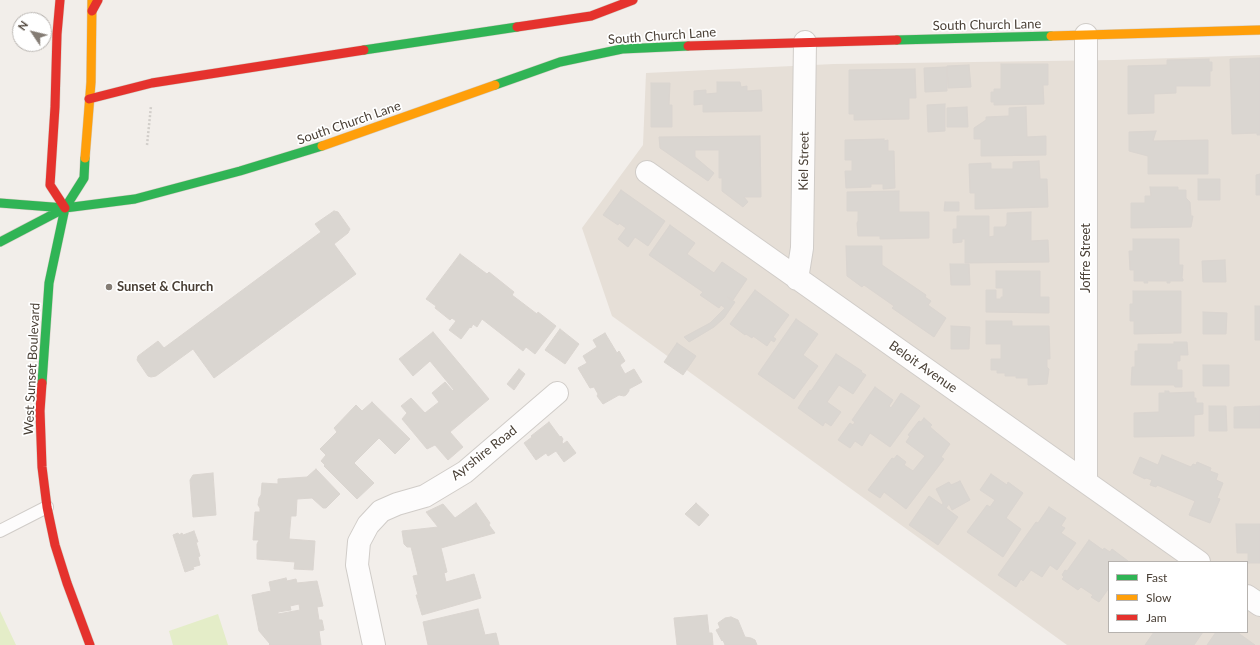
<!DOCTYPE html>
<style>
body{margin:0}
#map{position:relative;width:1260px;height:645px;overflow:hidden;background:#f2eeea;font-family:Lato,sans-serif}
canvas{display:block}
.legend{position:absolute;left:1108px;top:561px;width:140px;height:72px;box-sizing:border-box;background:#fff;border:1px solid #b6b2ae;margin:0;padding:5px 7px;list-style:none;font-size:12px;color:#493f35}
.legend li{display:flex;align-items:center;gap:8px;height:20px}
.legend b{width:20px;border:1px solid #b6b2ae}
.north{position:absolute;left:12px;top:12px;width:40px;height:40px;box-sizing:border-box;background:#fff;border:1px solid #b6b2ae;border-radius:50%;rotate:305deg;font-size:11px;font-weight:700;line-height:16px;text-align:center;color:#493f35}
.north::after{content:'';display:block;margin:auto;width:14px;height:18px;background:#847c74;clip-path:polygon(50% 0,100% 100%,50% 72%,0 100%)}
</style>
<div id="map">
<canvas width="1260" height="645"></canvas>
<ul class="legend">
<li><b style="height:5px;background:#30b455"></b>Fast</li>
<li><b style="height:5px;background:#ff9f0a"></b>Slow</li>
<li><b style="height:5px;background:#e5322d"></b>Jam</li>
</ul>
<div class="north">N</div>
</div>
<script>
const ctx = document.querySelector('canvas').getContext('2d');
ctx.lineJoin = 'round';
function fillPath(path, color) { ctx.fillStyle = color; ctx.fill(path, 'evenodd'); }
const poly = rows => new Path2D(rows.map(r => 'M' + r).join(''));
function strokePath(path, color, width, dash) { ctx.strokeStyle = color; ctx.lineWidth = width; ctx.lineCap = dash ? 'butt' : 'round'; ctx.setLineDash(dash || []); ctx.stroke(path); }
function label(font, color, halo, rows, align = 'center') {
  ctx.font = font + ' Lato,sans-serif'; ctx.lineWidth = 3.5; ctx.setLineDash([]); ctx.textBaseline = 'middle'; ctx.strokeStyle = halo; ctx.fillStyle = color; for (const [text, x, y, turn = 0] of rows) {
    ctx.save(); ctx.translate(x, y); ctx.rotate((+turn || 0) * Math.PI / 180); ctx.textAlign = isNaN(turn) ? turn : align; if (halo) ctx.strokeText(text, 0, 0); ctx.fillText(text, 0, 0); ctx.restore();
  }
}
fillPath(poly([
 [1260,55,1260,645,1067,645,612,316,582,228,643,145,646,73,834,64,1114,60],
 [1109,562,1247,562,1247,632,1109,632]
]), '#e6dfd7');
fillPath(poly([
 [0,611,16,645,0,645],
 [218,614,228,645,173,645,169,631]
]), '#e4edc8');
const building = poly([
 [1260,58,1260,135,1257,135,1257,133,1232,134,1230,59,1260,58],
 [1209,59,1209,62,1212,62,1212,71,1210,71,1210,86,1176,86,1176,93,1154,94,1154,113,1128,114,1128,66,1167,65,1167,60,1209,59],
 [1001,64,1048,64,1048,85,1043,85,1044,104,994,105,994,102,991,102,991,92,994,92,994,89,1001,89,1001,64],
 [969,65,971,87,948,88,947,66,969,65],
 [947,67,947,91,925,92,924,68,947,67],
 [915,69,916,98,909,98,909,119,854,120,854,114,849,114,849,70,915,69],
 [717,82,740,82,741,87,747,86,747,91,761,90,762,111,703,112,703,104,694,105,694,91,706,90,706,94,717,93,717,82],
 [651,83,670,83,669,105,672,105,672,127,651,127,651,83],
 [945,104,945,131,928,132,927,105,945,104],
 [967,107,968,127,947,127,947,108,967,107],
 [1026,107,1027,137,1046,136,1046,155,981,156,981,139,974,139,974,128,986,120,986,117,1009,116,1009,108,1026,107],
 [1156,131,1153,141,1208,140,1208,174,1148,174,1148,156,1129,151,1129,132,1156,131],
 [760,136,761,197,744,197,748,202,743,207,722,191,722,178,719,178,719,150,695,150,695,157,714,173,708,181,660,148,659,137,760,136],
 [884,139,884,141,888,140,888,151,894,151,895,188,883,189,883,184,871,184,871,187,846,188,845,171,852,171,852,160,845,160,845,140,884,139],
 [1039,161,1040,179,1047,179,1048,207,975,209,975,193,970,193,969,164,991,163,991,169,1013,169,1013,162,1039,161],
 [1260,174,1260,195,1256,195,1256,175,1260,174],
 [1198,179,1220,179,1220,200,1198,200,1198,179],
 [1150,187,1178,187,1178,190,1186,190,1186,198,1190,202,1191,216,1193,216,1191,227,1131,228,1131,203,1145,203,1145,196,1151,196,1150,187],
 [621,190,665,221,648,246,635,237,628,247,618,239,626,228,619,223,618,225,603,215,621,190],
 [899,191,899,212,929,212,929,238,880,239,880,236,858,236,857,223,858,221,858,211,847,211,847,192,899,191],
 [945,202,959,202,959,211,944,211,945,202],
 [334,211,338,212,350,229,348,233,334,244,356,274,214,378,193,349,156,376,151,377,148,376,137,360,138,356,158,341,164,348,321,232,315,224,334,211],
 [1031,212,1031,241,1048,240,1049,262,965,263,965,239,962,239,962,242,953,243,953,229,957,229,957,216,989,216,989,237,994,236,994,227,1005,227,1007,224,1007,213,1031,212],
 [670,225,695,243,687,254,714,273,722,262,747,279,733,300,727,297,735,302,724,318,714,327,689,342,684,337,710,323,725,308,721,305,719,308,700,295,703,292,649,255,670,225],
 [1133,239,1179,239,1179,265,1183,265,1182,278,1183,279,1183,281,1170,281,1170,283,1167,283,1167,281,1147,281,1148,283,1144,283,1144,281,1134,281,1134,270,1130,270,1129,251,1133,251,1133,239],
 [846,246,882,246,882,265,926,295,925,297,931,301,928,305,946,318,934,337,892,308,894,306,864,285,862,287,847,276,846,246],
 [460,254,487,274,489,272,514,292,512,295,537,314,538,312,556,326,535,354,526,347,523,351,482,319,477,327,473,324,471,328,470,327,461,339,449,330,456,321,452,318,450,320,435,308,436,306,426,299,460,254],
 [1225,260,1226,282,1203,282,1202,261,1225,260],
 [950,264,969,264,970,285,951,285,950,264],
 [996,271,1040,271,1040,297,1049,297,1049,313,986,312,986,290,996,290,996,299,1001,299,1001,297,1003,297,1003,288,996,288,996,271],
 [755,290,789,315,773,337,776,339,774,342,771,340,767,346,753,336,752,338,746,334,745,335,730,324,755,290],
 [1133,291,1181,291,1181,333,1134,334,1134,321,1130,321,1130,304,1133,304,1133,291],
 [1255,306,1260,306,1260,340,1255,340,1255,306],
 [1203,312,1227,313,1226,334,1203,334,1203,312],
 [796,319,818,334,803,355,818,366,794,399,758,374,796,319],
 [986,321,1012,321,1012,326,1049,326,1050,359,1047,359,1047,367,1049,369,1047,384,1028,385,1028,378,1016,378,1016,376,1005,376,1005,373,997,373,997,370,991,370,991,359,1001,359,1001,344,986,344,986,321],
 [951,326,970,327,969,349,951,349,951,326],
 [560,329,579,344,565,364,545,350,560,329],
 [433,332,489,399,450,432,463,447,448,460,435,445,427,449,402,419,407,413,401,406,411,398,425,413,439,402,432,393,445,382,453,391,454,390,430,361,413,376,399,359,433,332],
 [605,333,617,353,619,351,625,361,620,365,625,374,634,369,642,382,629,389,629,391,626,395,624,396,619,395,603,404,597,396,598,394,594,387,590,388,578,368,587,363,583,356,597,347,593,340,605,333],
 [1174,342,1187,342,1188,355,1180,355,1180,361,1177,361,1177,370,1182,370,1182,387,1175,387,1174,385,1131,385,1132,367,1135,367,1135,351,1138,351,1138,344,1174,344,1174,342],
 [677,343,696,356,683,375,664,362,677,343],
 [836,354,862,371,861,372,866,375,853,394,839,385,827,402,841,412,831,426,825,422,823,426,798,408,810,390,811,391,836,354],
 [1203,365,1229,365,1229,386,1203,386,1203,365],
 [519,369,525,374,514,390,507,384,519,369],
 [875,387,893,400,889,406,891,408,901,393,920,406,890,447,870,433,862,446,855,441,850,448,838,440,850,423,853,425,855,422,852,420,875,387],
 [1165,391,1169,391,1169,393,1194,392,1194,398,1196,398,1196,403,1203,403,1203,414,1194,415,1194,436,1134,437,1134,413,1159,412,1159,393,1165,393,1165,391],
 [372,402,410,439,395,454,379,438,354,463,374,483,357,499,324,466,325,465,321,461,326,455,320,449,337,432,334,428,356,405,362,411,372,402],
 [1209,406,1226,406,1227,431,1209,431,1209,406],
 [1260,406,1260,428,1234,428,1234,407,1260,406],
 [924,418,932,425,930,427,950,444,941,457,944,459,906,509,884,492,880,498,868,490,892,458,894,459,897,455,906,462,904,465,913,471,925,456,906,442,910,436,908,435,919,421,921,422,924,418],
 [549,422,560,437,561,436,563,439,562,442,563,444,567,441,576,453,564,462,556,451,548,456,546,453,536,460,524,443,532,437,531,436,549,422],
 [1162,455,1191,467,1193,464,1196,465,1197,462,1211,468,1210,471,1218,474,1216,480,1223,483,1217,498,1220,499,1210,523,1189,515,1195,501,1157,485,1156,487,1150,485,1152,480,1146,478,1145,479,1133,473,1140,457,1158,465,1162,455],
 [316,469,340,494,326,508,323,508,312,498,297,499,296,516,291,516,289,539,315,541,313,570,294,569,295,562,257,559,257,544,259,540,253,540,255,512,260,512,260,508,258,505,259,498,261,495,262,483,278,484,278,479,307,477,316,469],
 [213,473,216,515,193,517,190,480,193,475,213,473],
 [991,474,1007,485,1008,482,1023,493,1006,518,1021,529,1003,557,967,532,987,505,990,507,995,500,980,490,991,474],
 [960,481,970,500,952,510,949,504,946,508,958,517,938,545,909,525,929,496,942,505,943,503,936,489,949,482,951,485,960,481],
 [476,503,490,523,489,525,495,533,441,548,447,572,444,573,446,582,474,574,481,598,422,615,416,595,418,595,413,576,418,575,411,547,407,547,404,544,402,531,438,527,426,512,443,504,455,518,476,503],
 [696,503,709,515,699,526,685,514,696,503],
 [1049,507,1066,518,1061,526,1065,528,1061,533,1076,543,1057,570,1050,565,1042,577,1031,570,1023,581,1021,579,1016,587,998,575,1036,522,1038,523,1049,507],
 [1236,524,1260,524,1260,563,1248,563,1248,553,1237,553,1236,524],
 [194,531,198,542,196,542,200,556,198,557,200,565,193,567,194,569,185,572,173,535,178,533,179,535,182,533,183,535,194,531],
 [1089,540,1103,550,1104,548,1110,552,1112,549,1128,561,1109,562,1109,588,1099,602,1091,597,1093,595,1081,587,1078,590,1062,579,1064,577,1062,575,1065,570,1067,571,1089,540],
 [286,578,287,581,296,579,297,583,317,581,323,606,317,607,319,620,322,620,324,630,319,631,321,645,269,645,270,644,259,631,252,595,271,591,269,582,286,578],
 [299,604,300,610,278,614,278,612,291,610,290,606,299,604],
 [478,609,485,635,496,633,499,645,428,645,423,622,478,609],
 [707,615,709,633,712,633,713,645,677,645,674,618,707,615],
 [731,617,738,620,745,637,751,638,755,640,757,645,725,645,723,640,722,641,716,630,720,628,718,623,725,618,731,617],
 [1154,632,1203,632,1194,645,1145,645,1154,632],
 [1216,632,1237,632,1255,645,1207,645,1216,632]
]);
fillPath(building, '#dad6d1');
strokePath(building, '#dad5d0', 1);
const lane = poly([
 [0,531,47,507]
]);
const street = poly([
 [647,172,1199,562],
 [797,279,802,248,805,42],
 [1086,481,1086,35],
 [1247,596,1260,605],
 [374,645,357,565,359,542,368,525,381,511,397,504,425,496,465,472,557,393]
]);
const fast = poly([
 [897,40,1051,36],
 [364,50,517,27],
 [495,85,560,62,622,49,688,46],
 [0,203,65,208,135,199,240,171,322,146],
 [0,242,65,208],
 [42,383,49,283,65,208,84,178,85,158]
]);
const slow = poly([
 [1051,36,1260,30],
 [322,146,495,85],
 [85,158,91,82,92,0]
]);
const jam = poly([
 [60,0,57,34,55,107,50,185,65,208],
 [92,11,98,0],
 [517,27,591,16,633,0],
 [688,46,897,40],
 [89,99,152,83,364,50],
 [42,383,40,411,42,467,47,507,55,545,67,583,90,645]
]);
strokePath(lane, '#d0ccc8', 14);
strokePath(street, '#d0ccc8', 24);
strokePath(fast, '#d3ccc2', 10);
strokePath(slow, '#d3ccc2', 10);
strokePath(jam, '#d3ccc2', 10);
strokePath(poly([
 [147,145,151,106]
]), '#d2ceca', 2.5, [2, 2]);
strokePath(lane, '#fdfcfc', 12);
strokePath(street, '#fdfcfc', 22);
strokePath(fast, '#30b455', 9);
strokePath(slow, '#ff9f0a', 9);
strokePath(jam, '#e5322d', 9);
for (const [x, y, r, color] of [
 [109,287,4,"#847c74"]
]) { const dot = new Path2D(); dot.arc(x, y, r, 0, 2 * Math.PI); ctx.fillStyle = color; ctx.fill(dot); strokePath(dot, '#fff', 1.5); }
label('13px', '#493f35', '#fff', [
 ["South Church Lane",987,25,-1],
 ["South Church Lane",662,36,-4],
 ["South Church Lane",349,123,-19],
 ["Kiel Street",804,161,-89],
 ["Joffre Street",1086,258,-90],
 ["Beloit Avenue",923,367,35],
 ["West Sunset Boulevard",32,369,-87],
 ["Ayrshire Road",484,453,-38]
]);
label('bold 13px', '#493f35', '#fff', [
 ["Sunset & Church",117,287]
], 'left');
</script>
